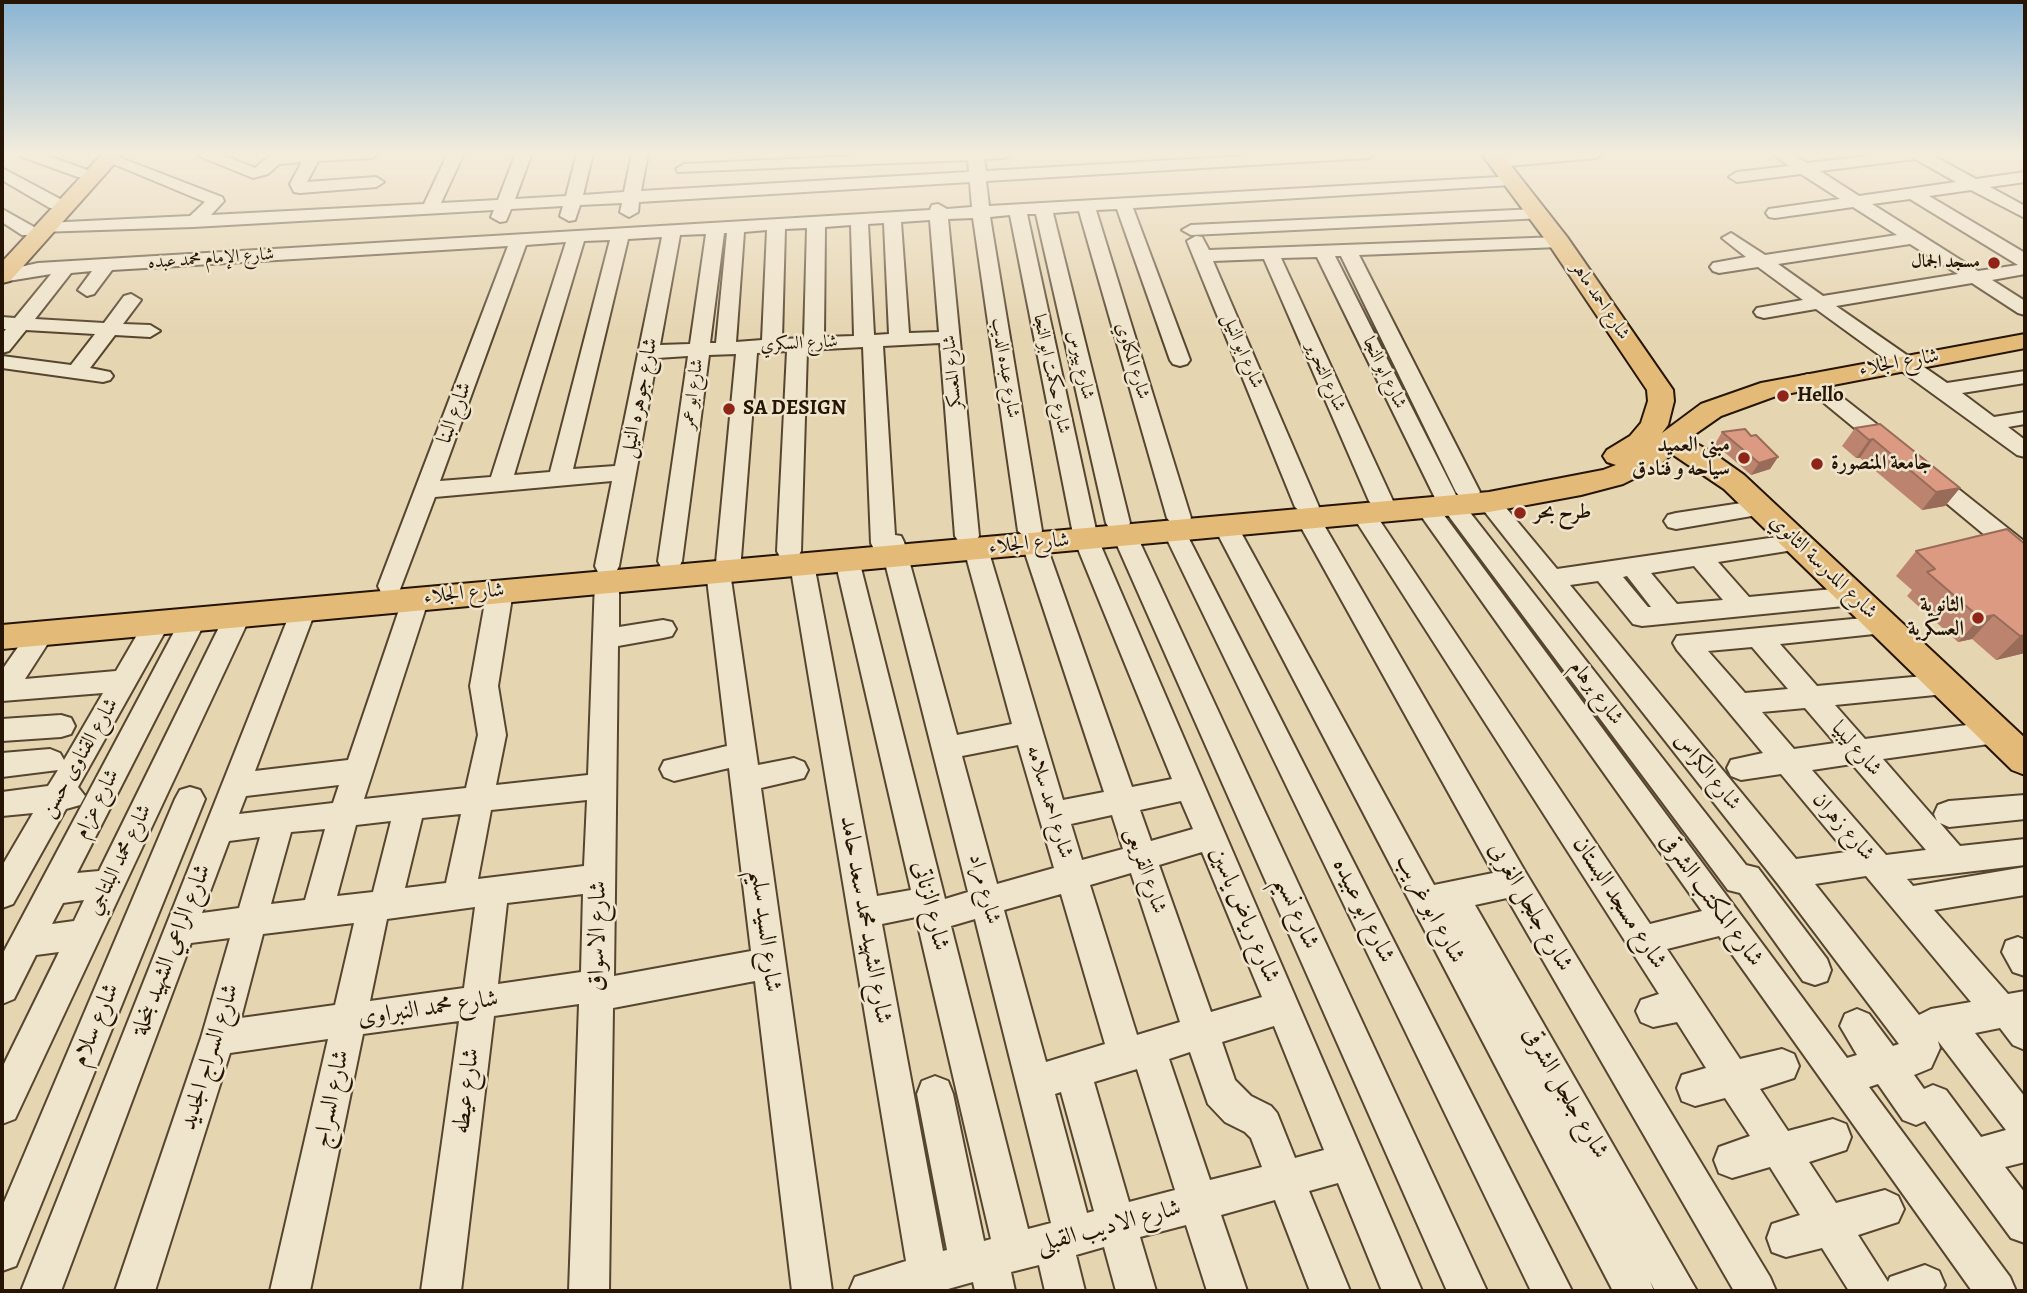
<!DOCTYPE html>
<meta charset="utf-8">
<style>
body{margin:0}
#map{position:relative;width:2027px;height:1293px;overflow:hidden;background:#e6d5b1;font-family:Alegreya,serif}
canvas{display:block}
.frame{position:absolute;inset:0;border:4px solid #261504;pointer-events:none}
</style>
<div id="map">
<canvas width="2027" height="1293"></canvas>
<div class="frame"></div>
</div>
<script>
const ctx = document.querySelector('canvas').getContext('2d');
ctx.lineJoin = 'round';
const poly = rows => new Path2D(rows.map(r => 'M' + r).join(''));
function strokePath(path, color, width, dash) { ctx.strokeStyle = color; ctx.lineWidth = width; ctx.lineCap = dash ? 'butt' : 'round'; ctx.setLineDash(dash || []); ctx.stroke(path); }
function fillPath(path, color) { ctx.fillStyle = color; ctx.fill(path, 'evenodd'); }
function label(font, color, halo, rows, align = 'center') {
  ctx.font = font + ' Alegreya,Amiri,serif'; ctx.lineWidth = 5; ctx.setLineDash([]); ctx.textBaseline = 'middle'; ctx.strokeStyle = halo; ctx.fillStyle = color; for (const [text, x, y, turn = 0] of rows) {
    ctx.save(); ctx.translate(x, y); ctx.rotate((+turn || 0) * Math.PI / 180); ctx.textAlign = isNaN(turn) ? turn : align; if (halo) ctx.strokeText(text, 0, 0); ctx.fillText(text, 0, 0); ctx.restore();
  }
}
const minor = poly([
 [18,153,40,153,90,171,92,174,90,177,78,177,20,156,18,153],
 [108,153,222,197,224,201,211,215,424,204,448,153,464,153,441,203,498,200,516,153,532,153,515,199,566,196,577,153,593,153,583,195,624,192,632,153,648,153,641,191,969,172,968,160,678,172,676,169,684,164,917,153,1013,153,1005,158,984,159,986,171,1294,153,1376,153,1368,158,986,181,989,206,1517,176,1519,180,1517,184,1511,185,1133,208,1190,360,1187,364,1180,366,1173,364,1170,360,1117,209,1096,210,1191,518,1187,524,1182,525,1572,1291,1531,1291,1163,531,1167,525,1172,524,1167,518,1079,211,1053,213,1130,523,1127,528,1133,530,1137,536,1487,1291,1447,1291,1113,536,1116,530,1110,529,1106,523,1036,214,1027,214,1098,539,1422,1291,1382,1291,1338,1183,1309,1191,1350,1291,1310,1291,1275,1200,1221,1215,1247,1291,1207,1291,1186,1225,1140,1237,1156,1291,1116,1291,1104,1247,1076,1255,1085,1291,1045,1291,1039,1265,1011,1272,1015,1291,975,1291,973,1282,941,1291,849,1291,855,1277,906,1261,790,564,793,558,780,557,777,551,787,351,757,353,740,571,737,577,731,579,758,765,794,758,804,762,808,770,804,778,761,788,832,1291,792,1291,755,981,613,1008,609,1291,569,1291,579,1004,494,1016,461,1291,421,1291,459,1021,363,1034,310,1291,270,1291,328,1039,230,1053,155,1291,115,1291,201,1038,230,938,191,943,61,1291,21,1291,294,603,303,600,312,603,316,609,255,771,348,760,403,598,407,592,416,589,425,592,429,598,364,799,466,788,478,735,470,686,487,591,491,585,500,582,509,585,513,591,498,686,506,735,496,785,588,775,595,581,598,575,603,573,598,572,595,566,612,481,435,497,399,592,390,595,381,592,378,586,508,246,112,270,94,294,87,296,78,290,92,271,71,273,35,319,104,323,124,296,131,294,141,300,123,324,150,325,160,331,150,337,115,335,90,368,110,372,113,376,110,380,103,382,2,368,2,356,71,365,95,334,26,330,9,351,2,353,2,334,6,329,2,329,2,317,15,318,51,274,2,282,2,271,38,263,930,210,932,205,938,204,947,209,972,207,970,182,639,202,638,212,629,217,620,212,622,203,580,205,575,220,569,221,560,216,563,206,511,209,506,221,500,222,491,217,494,210,193,227,39,232,36,228,45,223,190,216,205,202,104,160,102,157,108,153],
 [1010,215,1074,539,1172,779,1132,787,1046,544,1038,537,1042,531,990,217,1010,215],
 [973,218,1018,531,1026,538,1022,544,1104,792,1063,800,988,549,985,543,976,541,979,536,948,219,973,218],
 [930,220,939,332,909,333,901,222,930,220],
 [884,223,889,334,874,335,868,224,884,223],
 [851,225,854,336,824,337,825,227,851,225],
 [807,228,804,338,782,339,785,229,807,228],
 [767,230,762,340,736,342,744,232,767,230],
 [724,233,727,233,716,343,710,343,724,233],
 [706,234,690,344,660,345,680,235,706,234],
 [662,237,615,466,573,469,628,239,662,237],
 [610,240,550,472,514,475,584,241,610,240],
 [566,242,491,477,440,481,526,245,566,242],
 [940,343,955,536,959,542,967,544,964,549,1012,724,957,735,904,542,901,536,895,535,883,346,940,343],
 [863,347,871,543,874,549,882,551,968,892,945,899,859,560,856,554,847,552,838,554,835,560,911,890,877,896,814,564,811,558,798,557,801,551,807,350,863,347],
 [736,354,716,563,709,565,706,571,727,746,664,761,660,769,664,777,674,781,729,768,751,951,614,976,618,646,663,638,672,636,676,629,672,622,663,620,619,627,619,581,616,575,611,573,616,572,619,566,657,358,688,356,658,561,661,567,670,569,679,567,682,561,709,355,736,354],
 [1018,745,1054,868,997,884,962,756,1018,745],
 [339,785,333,803,239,814,246,796,339,785],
 [587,800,584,866,478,879,491,810,587,800],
 [1181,801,1193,829,1151,841,1140,810,1181,801],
 [461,814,446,883,405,888,422,818,461,814],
 [1112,815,1123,849,1082,860,1071,824,1112,815],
 [391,821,373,892,337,896,356,825,391,821],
 [325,829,305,900,271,904,291,832,325,829],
 [260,837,239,908,202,913,229,841,260,837],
 [1202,852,1262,997,1211,1012,1159,865,1202,852],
 [1131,873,1180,1022,1137,1035,1090,885,1131,873],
 [583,894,581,972,498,984,507,903,583,894],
 [1061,894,1105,1044,1046,1062,1004,910,1061,894],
 [475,907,464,988,370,1001,387,919,475,907],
 [916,917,991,1239,984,1241,953,1094,948,1081,935,1076,922,1081,917,1094,947,1250,943,1251,882,924,916,917],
 [975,919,1051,1223,1028,1229,951,926,975,919],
 [354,923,335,1005,241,1018,263,934,354,923],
 [1274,1026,1324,1150,1295,1158,1277,1113,1271,1106,1251,1096,1235,1080,1222,1042,1274,1026],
 [1190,1052,1208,1104,1225,1122,1245,1132,1251,1138,1262,1167,1210,1180,1169,1059,1190,1052],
 [1137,1069,1175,1190,1129,1202,1094,1082,1137,1069],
 [1061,1092,1094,1211,1087,1213,1055,1094,1061,1092],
 [197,153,218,153,255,168,268,157,285,153,380,153,372,158,318,161,307,182,376,177,384,182,376,187,300,193,294,192,290,184,302,162,279,164,268,174,253,178,199,156,197,153],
 [1548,153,1604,153,1596,158,1498,167,1490,162,1498,157,1548,153],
 [1772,153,1790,153,1807,163,1891,153,1934,153,1932,155,1976,179,2025,172,2025,182,1990,187,2025,206,2025,218,1971,190,1929,196,2025,253,2025,274,1992,280,2025,301,2025,315,2018,313,1972,283,1836,306,1947,383,2025,371,2025,383,1962,393,1994,417,2025,412,2025,424,2008,427,2025,440,2025,457,2017,455,1816,309,1764,318,1757,316,1754,312,1757,308,1803,300,1758,267,1719,273,1713,271,1710,267,1713,263,1746,257,1722,238,1731,233,1765,255,1897,235,1853,207,1775,218,1769,217,1766,213,1769,209,1840,199,1801,174,1737,182,1729,177,1737,172,1789,166,1772,153],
 [1915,159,1956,182,1859,196,1820,171,1915,159],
 [1910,199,2018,265,1978,271,1872,204,1910,199],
 [1910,244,1958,274,1823,296,1778,264,1910,244],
 [2,168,62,200,65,204,62,208,50,208,2,180,2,168],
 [2,209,34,227,37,231,34,235,22,235,2,222,2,209],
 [1537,209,1543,210,1546,214,1543,218,1191,235,1182,230,1191,225,1537,209],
 [1196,236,1202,237,1209,250,1559,237,1568,242,1559,247,1359,255,1480,492,1476,497,1468,500,1460,497,1456,492,1341,256,1335,256,1456,495,1453,498,1461,501,1746,865,1758,868,1827,959,1831,970,1827,981,1815,985,1803,981,1740,893,1728,890,1445,511,1441,506,1444,502,1436,500,1317,257,1281,258,1393,501,1389,506,1381,509,1373,506,1369,501,1264,259,1213,261,1319,507,1313,513,1321,520,1526,873,1770,1277,1776,1291,1734,1291,1507,898,1475,905,1697,1291,1655,1291,1650,1281,1654,1291,1613,1291,1214,527,1218,521,1226,519,1234,521,1238,527,1434,885,1493,873,1297,520,1303,514,1295,507,1187,241,1196,236],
 [1808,374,1815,376,1902,444,1905,449,1902,454,1886,454,1801,384,1798,380,1801,376,1808,374],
 [1924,466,1932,468,2025,542,2025,563,2016,561,1916,478,1913,473,1916,468,1924,466],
 [1489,494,1497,497,1557,569,1797,534,1806,536,1809,542,1806,548,1718,562,1749,597,1854,587,1863,590,1867,596,1863,602,1854,605,1642,626,1633,624,1598,581,1570,585,1796,859,1846,852,1781,774,1741,780,1731,776,1727,768,1731,760,1763,753,1677,650,1673,643,1677,636,1884,616,1893,618,1897,625,1893,632,1780,644,1817,686,1945,674,1955,677,1959,684,1955,691,1945,694,1835,705,1865,739,1996,721,2006,724,2010,732,2006,740,1996,743,1883,759,1937,821,1934,814,1938,805,1949,801,2025,795,2025,819,1949,827,1940,823,1960,846,2025,839,2025,865,1907,879,1913,886,2025,867,2025,895,1934,910,2008,994,2025,991,2025,1050,2013,1045,2000,1028,1975,1033,2025,1097,2025,1162,2005,1167,2025,1193,2025,1243,2011,1238,1925,1121,1916,1125,1903,1120,1878,1084,1869,1087,2010,1277,2016,1291,1972,1291,1719,936,1667,949,1740,1059,1782,1049,1794,1054,1799,1066,1794,1078,1760,1089,1788,1131,1833,1119,1846,1124,1851,1137,1846,1150,1809,1162,1836,1203,1885,1190,1898,1196,1904,1209,1898,1222,1858,1235,1888,1282,1890,1277,1925,1265,1939,1271,1945,1285,1942,1291,1849,1291,1822,1248,1786,1257,1772,1252,1767,1238,1772,1224,1800,1215,1770,1167,1732,1178,1719,1173,1714,1160,1719,1147,1750,1136,1725,1098,1695,1106,1682,1101,1677,1088,1682,1075,1706,1068,1677,1022,1653,1027,1641,1022,1636,1011,1641,1000,1659,994,1356,521,1352,515,1356,509,1364,507,1372,509,1650,924,1702,911,1419,513,1415,508,1419,503,1427,500,1435,503,1847,1058,1857,1055,1840,1026,1845,1014,1857,1009,1869,1014,1893,1046,1899,1044,1778,884,1481,507,1477,502,1481,497,1489,494],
 [1694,566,1723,600,1677,604,1651,573,1694,566],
 [1627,576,1651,607,1648,607,1623,577,1627,576],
 [1752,647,1788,689,1745,693,1708,651,1752,647],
 [1805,708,1835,743,1794,749,1762,712,1805,708],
 [1852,764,1926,850,1886,855,1812,770,1852,764],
 [1866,876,1971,1002,1931,1009,1919,1015,1815,884,1866,876],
 [1938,1041,2006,1130,1981,1137,1946,1090,1933,1085,1924,1089,1914,1075,1931,1068,1940,1048,1938,1041],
 [1761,500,1769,503,1773,508,1769,513,1676,529,1668,527,1664,521,1668,515,1676,513,1761,500],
 [238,606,247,608,251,615,15,1119,2,1124,2,1068,59,952,36,955,14,999,2,1004,2,955,184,613,193,611,202,613,206,620,77,873,99,871,225,615,229,608,238,606],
 [84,900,74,921,52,924,63,903,84,900],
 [157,614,166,616,170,623,78,787,85,796,80,805,66,809,13,904,2,908,2,866,33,813,2,816,2,792,48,786,58,770,2,777,2,753,50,749,60,753,64,760,103,693,2,701,2,670,32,627,41,624,50,627,54,634,25,679,116,671,148,616,157,614],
 [61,715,71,718,75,726,71,734,61,737,2,741,2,719,61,715],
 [190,787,200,790,205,799,16,1266,2,1271,2,1207,175,799,180,790,190,787],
 [2018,937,2025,940,2025,976,2013,972,2002,952,2006,941,2018,937]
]);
const major = poly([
 [103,153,124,153,10,281,2,283,2,262,103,153],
 [1481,153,1501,153,1567,237,1673,390,1674,401,1668,425,1662,433,1701,404,1761,383,2025,334,2025,348,1776,396,1721,416,1688,439,1713,453,1744,475,2025,738,2025,775,2012,770,1724,489,1672,454,1657,467,1623,484,1581,495,1489,512,2,649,2,625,1489,492,1603,470,1616,465,1607,462,1603,456,1607,450,1630,436,1641,423,1648,401,1647,390,1550,246,1481,153]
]);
strokePath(minor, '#56452f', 4);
strokePath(major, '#261504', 4);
fillPath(minor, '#efe4cc');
fillPath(major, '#e3ba78');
fillPath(poly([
 [1855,428,1960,488,1945,506,1922,510,1860,458,1856,458,1842,446],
 [1722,432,1751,436,1778,457,1770,469,1751,475,1715,444],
 [2025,544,2025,653,1996,660,1972,639,1958,642,1907,596,1912,590,1896,576,1916,551]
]), '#bc846f');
fillPath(poly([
 [1873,439,1860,458,1856,458,1869,440],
 [1778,457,1770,469,1751,475,1759,463],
 [1960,488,1945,506,1922,510,1936,492],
 [1994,615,1972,639,1958,642,1980,618],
 [2025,635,2025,653,1996,660,2020,636]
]), '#996c5a');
const building = poly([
 [1880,424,1960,488,1936,492,1873,439,1869,440,1855,428,1880,424],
 [1745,429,1751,436,1756,435,1778,457,1759,463,1722,432,1745,429],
 [2007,529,2025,544,2025,635,2020,636,1994,615,1980,618,1927,572,1935,569,1916,551,2007,529]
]);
fillPath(building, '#db9a81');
strokePath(building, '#996c5a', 2);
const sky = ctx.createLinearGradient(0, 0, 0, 334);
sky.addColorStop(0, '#89b5d4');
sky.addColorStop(0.46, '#f4ecdc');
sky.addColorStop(1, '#f4ecdc00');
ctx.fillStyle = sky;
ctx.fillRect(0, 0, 2027, 334);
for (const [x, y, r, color] of [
 [1994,263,7,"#8f2418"],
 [1783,396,7,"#8f2418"],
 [729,409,7,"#8f2418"],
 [1744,458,7,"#8f2418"],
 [1817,464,7,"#8f2418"],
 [1520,513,7,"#8f2418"],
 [1978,618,7,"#8f2418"]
]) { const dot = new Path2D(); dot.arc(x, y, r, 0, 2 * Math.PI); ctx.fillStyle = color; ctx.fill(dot); strokePath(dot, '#efe4cc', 2.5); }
label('18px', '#261504', '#efe4cc', [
 ["شارع الإمام محمد عبده",211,259,-4],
 ["شارع احمد ماهر",1600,301,56],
 ["شارع السكري",799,344,-3],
 ["شارع ابو النيل",1242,351,67],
 ["شارع المكاوي",1132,361,73],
 ["شارع بيبرس",1080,365,77],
 ["شارع عبده الديب",1005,368,81],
 ["شارع المعسكر",953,372,-95],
 ["شارع ابو النجا",1384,373,64],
 ["شارع حكمت ابو النجا",1051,374,78],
 ["شارع التحرير",1325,377,66],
 ["شارع ابو عمر",693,394,-82]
]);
label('bold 18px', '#261504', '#efe4cc', [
 ["مسجد الجمال",1980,263]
], 'right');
label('21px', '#261504', '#efe4cc', [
 ["شارع الجلاء",1899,363,-10],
 ["شارع جوهره النيل",640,398,-79],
 ["شارع البنا",455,413,-70],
 ["شارع الجلاء",1029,544,-5],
 ["شارع المدرسة الثانوي",1823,567,44],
 ["شارع الجلاء",464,594,-5],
 ["شارع برهام",1596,693,53],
 ["شارع ليبيا",1856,749,49],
 ["شارع القناوى حسن",80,758,-60],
 ["شارع الكراس",1707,772,51],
 ["شارع احمد سلامه",1049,802,73],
 ["شارع عزام",97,804,-63],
 ["شارع زهران",1843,827,49],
 ["شارع محمد البلتاجي",120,860,-64],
 ["شارع القريعى",1145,871,71],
 ["شارع مراد",984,889,75]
]);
label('bold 21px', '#261504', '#efe4cc', [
 ["Hello",1797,396],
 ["SA DESIGN",743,409],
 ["مبنى العميد",1730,446,"right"],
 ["سياحه و فنادق",1730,470,"right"],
 ["جامعة المنصورة",1831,464],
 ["طرح بحر",1534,513],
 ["الثانوية",1964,606,"right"],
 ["العسكرية",1964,630,"right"]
], 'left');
label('24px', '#261504', '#efe4cc', [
 ["شارع المكتب الشرقى",1711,900,54],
 ["شارع مسجد البستان",1619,903,57],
 ["شارع الزناتى",930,906,76],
 ["شارع جلجل الغربى",1530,907,60],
 ["شارع ابو غريب",1430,909,62],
 ["شارع ابو عبيده",1363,911,64],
 ["شارع نسيم",1296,913,66],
 ["شارع رياض ياسين",1244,915,67],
 ["شارع الشهيد محمد سعد حامد",865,920,80],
 ["شارع السيد سليم",765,931,83],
 ["شارع الاسواق",598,936,-89],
 ["شارع الراعي الشهيد بنحلة",172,950,-69],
 ["شارع محمد النبراوى",428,1009,-8],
 ["شارع سلام",96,1025,-67],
 ["شارع السراج الجديد",210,1057,-73],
 ["شارع عيطه",467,1091,-83],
 ["شارع جلجل الشرقى",1565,1093,60],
 ["شارع السراج",332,1099,-78],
 ["شارع الاديب القبلى",1109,1227,-15]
]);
</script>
